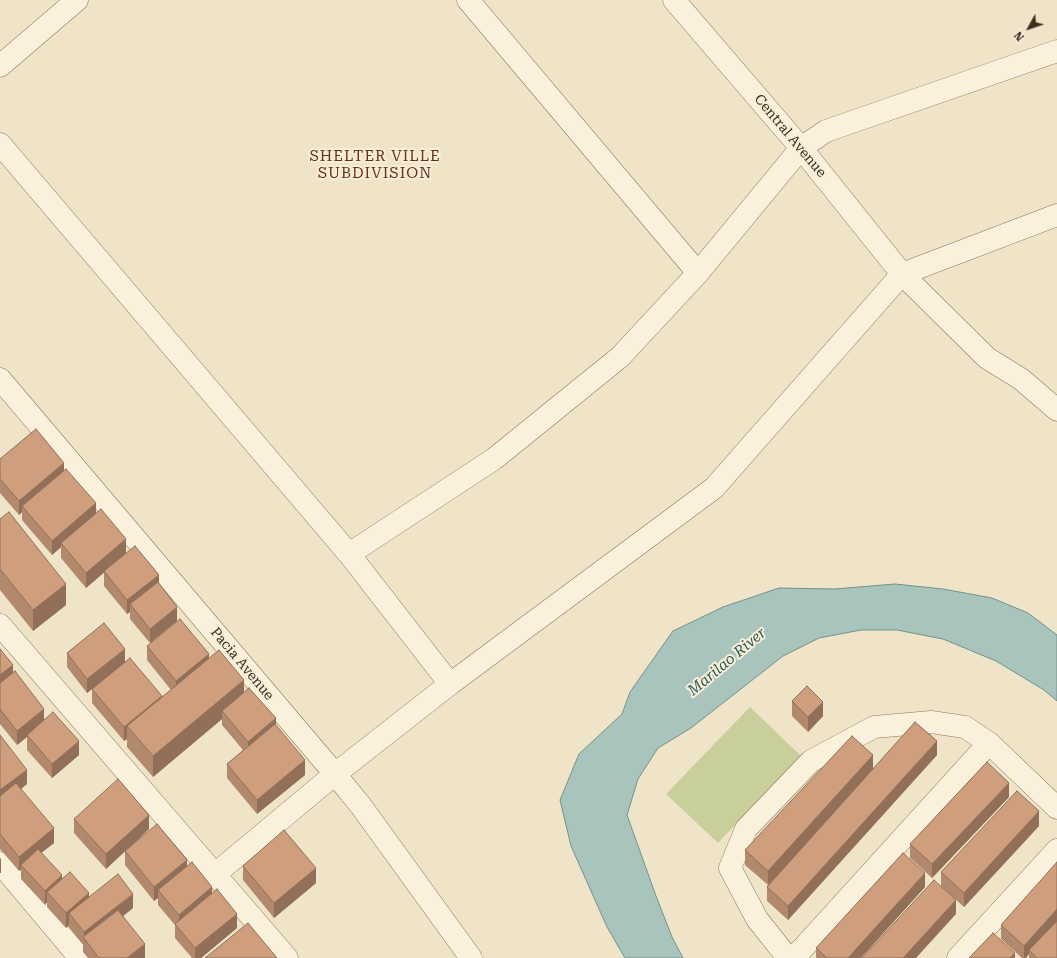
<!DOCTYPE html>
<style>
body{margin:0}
#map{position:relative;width:1057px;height:958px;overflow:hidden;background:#f0e4c8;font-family:"Roboto Serif",serif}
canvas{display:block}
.north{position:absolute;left:1009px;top:8px;width:40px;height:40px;-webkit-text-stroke:3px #f7eed8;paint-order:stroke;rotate:230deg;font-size:11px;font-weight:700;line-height:16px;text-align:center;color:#3d2e20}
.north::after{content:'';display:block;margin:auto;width:14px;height:18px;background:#3d2e20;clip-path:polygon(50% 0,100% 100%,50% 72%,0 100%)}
</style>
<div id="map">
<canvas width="1057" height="958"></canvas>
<div class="north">N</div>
</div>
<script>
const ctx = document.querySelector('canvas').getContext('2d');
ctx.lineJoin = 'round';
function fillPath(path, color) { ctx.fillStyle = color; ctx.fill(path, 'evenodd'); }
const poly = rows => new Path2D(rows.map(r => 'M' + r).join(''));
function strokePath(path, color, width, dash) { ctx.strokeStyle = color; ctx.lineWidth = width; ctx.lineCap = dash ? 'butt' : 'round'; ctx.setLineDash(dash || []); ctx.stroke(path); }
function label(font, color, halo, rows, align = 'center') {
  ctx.font = font + ' "Roboto Serif",serif'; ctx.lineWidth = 4; ctx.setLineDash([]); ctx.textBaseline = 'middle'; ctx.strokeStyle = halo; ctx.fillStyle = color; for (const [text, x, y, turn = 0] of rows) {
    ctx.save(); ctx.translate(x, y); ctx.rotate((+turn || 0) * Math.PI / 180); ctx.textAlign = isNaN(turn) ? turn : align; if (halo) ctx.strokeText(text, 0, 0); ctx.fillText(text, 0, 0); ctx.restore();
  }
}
fillPath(poly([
 [750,707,801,756,718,843,666,794]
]), '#c9cf9b');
const water = poly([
 [895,584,943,589,992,598,1028,613,1057,635,1057,701,1044,690,996,661,943,639,897,630,861,630,819,638,783,656,691,728,658,748,638,779,627,815,656,896,672,937,683,958,625,958,607,927,571,846,560,800,579,754,622,714,630,692,673,631,723,607,779,588,835,589,895,584]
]);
fillPath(water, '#a9c4bc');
strokePath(water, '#6f938a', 1);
const minor = poly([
 [468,0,698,273],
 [674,0,801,148,902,274,987,358,1021,379,1057,410],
 [0,66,77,0],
 [0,144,349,554,450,684],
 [0,379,335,774,361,806,471,958],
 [349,554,494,459,620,357,698,273,801,148,826,131,1057,51],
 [0,625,287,958],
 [0,863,80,958],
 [214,875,335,774,450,684,714,488,902,274,1057,215],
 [788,958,757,919,730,868,746,829,811,761,874,727,931,722,965,727,989,743,1057,808],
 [794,958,989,743],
 [958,958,1057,850]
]);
strokePath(minor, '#8d765c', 23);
strokePath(minor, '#faf1dc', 22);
fillPath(poly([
 [0,459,64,470,96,514,126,553,159,575,150,643,130,619,130,612,127,614,104,586,104,572,86,588,61,558,61,547,52,555,22,520,22,512,19,515,0,493],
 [0,519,66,605,33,631,0,590],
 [147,646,209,658,244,692,276,725,305,775,257,814,227,778,227,764,243,750,222,725,222,719,153,777,127,747,127,739,124,741,92,703,92,689,87,693,67,667,67,653,125,662,162,697,171,690,147,660],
 [0,649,13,673,44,720,79,755,52,778,27,750,27,737,17,745,0,724],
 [792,701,823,716,808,732,792,716],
 [0,735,27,784,21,789,54,843,41,853,62,880,89,897,133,908,123,916,145,958,88,958,83,952,83,944,69,927,69,925,66,928,47,907,47,902,45,905,21,879,21,869,19,871,0,849],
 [937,755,788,920,767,901,767,887,768,885,745,865,745,850,873,768],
 [1009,797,932,878,910,858,910,844],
 [74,819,149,829,129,848,187,866,212,894,237,928,201,958,192,958,175,938,175,925,158,905,158,898,154,901,125,865,125,851,106,869,74,833],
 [1039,826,964,907,941,886,941,872],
 [243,866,316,883,274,918,243,880],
 [925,887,861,958,816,958,816,948],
 [1001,925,1057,958,1029,958,1029,954,1026,958,1022,958,1001,939]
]), '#b2896c');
fillPath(poly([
 [64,463,64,477,22,506,22,512,19,515,19,501],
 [96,503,96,518,61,543,61,547,52,555,52,541],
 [126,539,126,554,86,588,86,573],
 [159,575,159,589,130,604,130,612,127,614,127,600],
 [66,584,66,605,33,631,33,610],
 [177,607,177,621,150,643,150,629],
 [125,649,125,663,87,693,87,679],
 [209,654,209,668,176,695,176,681],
 [13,665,13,679,0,690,0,675],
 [244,680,244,701,222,711,222,719,153,777,153,756],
 [162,696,162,710,127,726,127,739,124,741,124,727],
 [823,702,823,716,808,732,808,717],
 [44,709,44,723,27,735,27,737,17,745,17,731],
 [276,718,276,732,248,756,248,742],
 [79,741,79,755,52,778,52,764],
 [937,741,937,755,788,920,788,906],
 [873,755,873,770,768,885,768,871],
 [305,760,305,775,257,814,257,800],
 [27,770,27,784,0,805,0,790],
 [1009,783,1009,797,932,878,932,864],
 [1039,811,1039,826,964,907,964,893],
 [149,815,149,829,106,869,106,854],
 [54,828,54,843,23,867,21,865,21,869,19,871,19,857],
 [1,858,1,873,0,873,0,859],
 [187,860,187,875,158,890,158,898,154,901,154,887],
 [316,868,316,883,274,918,274,903],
 [925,873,925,887,861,958,848,958],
 [62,875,62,889,47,892,47,902,45,905,45,891],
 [212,887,212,901,179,928,179,915],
 [89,893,89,907,69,913,69,925,66,928,66,913],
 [133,894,133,908,88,944,84,940,84,932],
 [956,900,956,914,916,958,903,958],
 [1057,909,1057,923,1029,950,1029,954,1026,958,1024,958,1024,946],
 [237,914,237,928,201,958,195,958,195,948],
 [145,944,145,958,127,958],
 [1015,953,1015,958,1010,958]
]), '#916f58');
const building = poly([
 [36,429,64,463,19,501,0,479,0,459,36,429],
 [66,469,96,503,52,541,22,506,66,469],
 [101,509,126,539,86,573,61,543,101,509],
 [9,512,66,584,33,610,0,569,0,519,9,512],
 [135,546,159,575,127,600,104,571,135,546],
 [158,582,177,607,150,629,130,604,158,582],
 [180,619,209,654,176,681,147,646,180,619],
 [104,623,125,649,87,679,67,653,104,623],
 [0,649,13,665,0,675,0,649],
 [219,650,244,680,153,756,127,726,219,650],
 [130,658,162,696,124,727,92,689,130,658],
 [15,671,44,709,17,731,0,709,0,683,15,671],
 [807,686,823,702,808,717,792,701,807,686],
 [249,688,276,718,248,742,222,711,249,688],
 [53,712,79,741,52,764,27,735,53,712],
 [915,722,937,741,788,906,767,887,915,722],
 [275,724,305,760,257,800,227,764,275,724],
 [0,735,27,770,0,790,0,735],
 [852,736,873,755,768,871,745,850,852,736],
 [987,762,1009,783,932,864,910,844,987,762],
 [118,779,149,815,106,854,74,819,118,779],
 [16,783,54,828,19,857,0,834,0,796,16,783],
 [1017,791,1039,811,964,893,941,872,1017,791],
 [157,824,187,860,154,887,125,851,157,824],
 [284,830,316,868,274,903,243,866,284,830],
 [38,849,62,875,45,891,21,865,38,849],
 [903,853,925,873,848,958,827,958,816,948,903,853],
 [192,862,212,887,179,915,158,890,192,862],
 [1057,862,1057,909,1024,946,1001,925,1057,862],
 [70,872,89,893,66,913,47,892,70,872],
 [118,874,133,894,84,932,69,913,118,874],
 [934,880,956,900,903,958,862,958,934,880],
 [217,889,237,914,195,948,175,924,217,889],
 [118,910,145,944,127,958,99,958,83,937,118,910],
 [1057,921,1057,958,1037,958,1029,950,1057,921],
 [248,923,277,958,205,958,248,923],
 [993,933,1015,953,1010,958,969,958,993,933]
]);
fillPath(building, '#cf9f7d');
strokePath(building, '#916f58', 1);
label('14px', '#3d2e20', '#f7eed8', [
 ["Central Avenue",790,136,50],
 ["Pacia Avenue",242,664,50]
]);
ctx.letterSpacing = '1px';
label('15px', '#6b2e1e', '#f7eed8', [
 ["SHELTER VILLE",375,157],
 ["SUBDIVISION",375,174]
]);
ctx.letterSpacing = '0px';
label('italic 15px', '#2f5d5a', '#f7eed8', [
 ["Marilao River",727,662,-40]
]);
</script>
